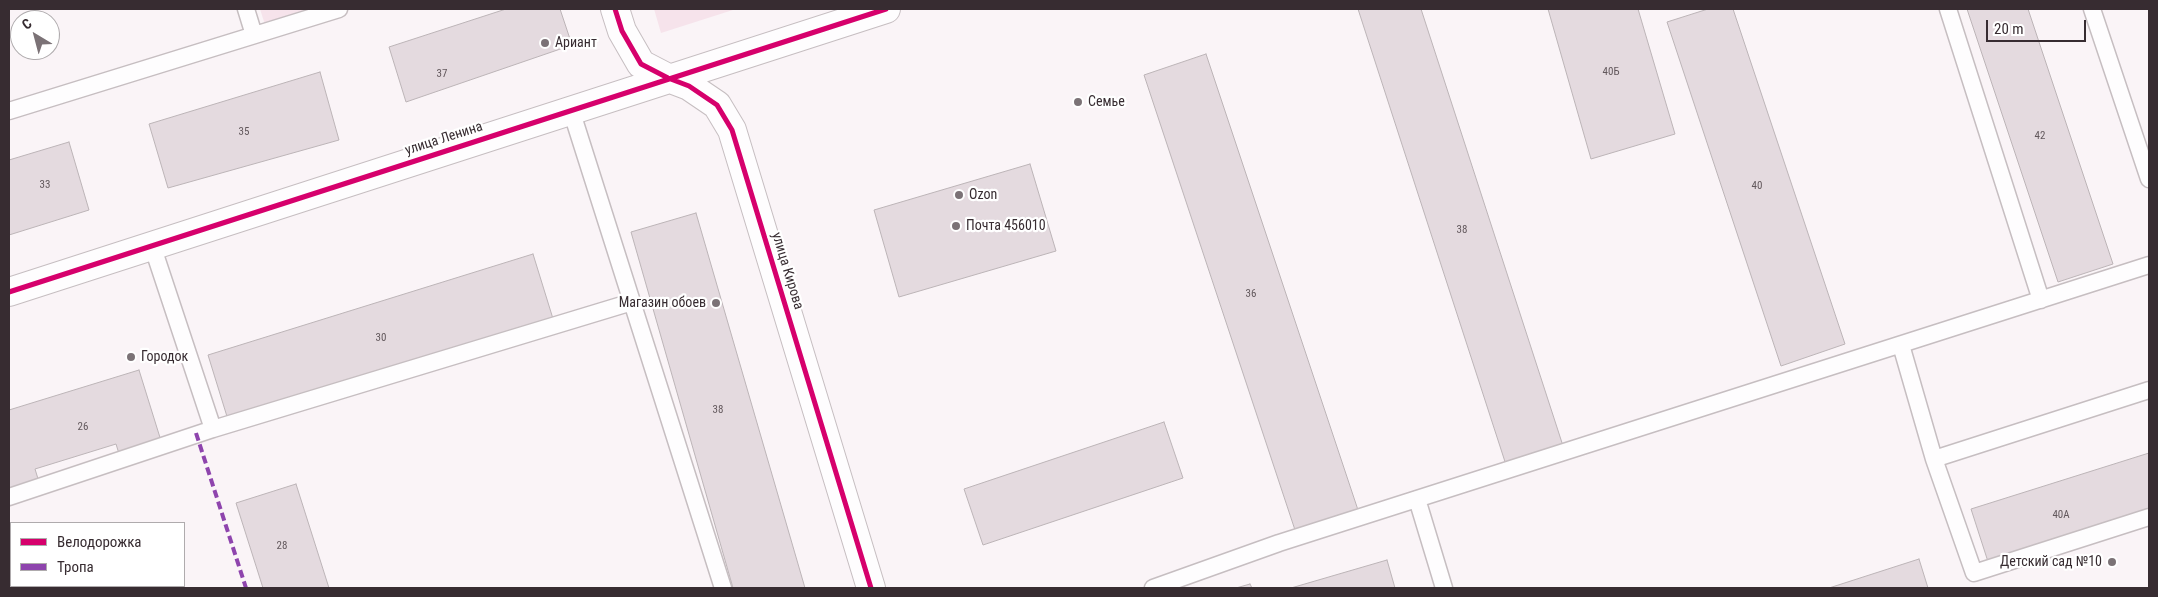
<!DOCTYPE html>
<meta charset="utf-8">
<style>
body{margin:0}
#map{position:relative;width:2158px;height:597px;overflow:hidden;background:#faf4f7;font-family:"Roboto Condensed",sans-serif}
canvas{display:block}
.frame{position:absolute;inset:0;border:10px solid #372c31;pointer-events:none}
.legend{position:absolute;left:10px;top:522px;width:175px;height:65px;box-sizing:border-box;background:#fff;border:1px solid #afabad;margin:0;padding:6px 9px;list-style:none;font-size:15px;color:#372c31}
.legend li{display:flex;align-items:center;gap:10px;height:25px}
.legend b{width:25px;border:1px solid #afabad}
.north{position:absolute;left:10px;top:10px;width:50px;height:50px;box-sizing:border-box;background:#fff;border:1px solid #afabad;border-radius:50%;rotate:323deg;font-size:14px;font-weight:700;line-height:20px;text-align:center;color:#372c31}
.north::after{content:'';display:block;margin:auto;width:18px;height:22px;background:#7b7276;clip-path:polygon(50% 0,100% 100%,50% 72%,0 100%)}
.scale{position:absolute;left:1986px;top:20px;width:100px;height:22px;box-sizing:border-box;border:2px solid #372c31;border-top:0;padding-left:6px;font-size:15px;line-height:18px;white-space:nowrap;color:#372c31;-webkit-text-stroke:4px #fff;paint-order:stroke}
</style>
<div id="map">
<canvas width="2158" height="597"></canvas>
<div class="frame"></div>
<ul class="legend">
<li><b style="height:6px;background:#d6006c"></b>Велодорожка</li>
<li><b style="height:6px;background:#8e44ad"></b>Тропа</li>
</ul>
<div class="north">С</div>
<div class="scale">20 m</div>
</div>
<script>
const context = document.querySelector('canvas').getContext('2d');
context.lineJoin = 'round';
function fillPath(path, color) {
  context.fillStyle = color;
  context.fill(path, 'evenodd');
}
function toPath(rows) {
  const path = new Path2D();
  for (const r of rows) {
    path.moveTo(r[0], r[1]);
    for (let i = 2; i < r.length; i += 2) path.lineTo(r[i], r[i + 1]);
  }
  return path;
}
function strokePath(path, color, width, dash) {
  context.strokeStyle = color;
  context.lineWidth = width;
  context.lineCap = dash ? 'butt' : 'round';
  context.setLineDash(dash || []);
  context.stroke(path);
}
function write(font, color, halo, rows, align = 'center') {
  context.font = font + ' "Roboto Condensed",sans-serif';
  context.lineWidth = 4.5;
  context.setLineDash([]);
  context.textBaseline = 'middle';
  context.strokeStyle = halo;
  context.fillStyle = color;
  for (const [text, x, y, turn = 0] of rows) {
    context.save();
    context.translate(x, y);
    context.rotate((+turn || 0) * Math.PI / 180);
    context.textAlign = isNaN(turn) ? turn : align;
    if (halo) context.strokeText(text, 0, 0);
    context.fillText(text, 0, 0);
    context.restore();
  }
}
fillPath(toPath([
 [260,9,327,9,266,28],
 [654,9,736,9,661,33]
]), '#f6e3eb');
const building = toPath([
 [506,9,560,9,572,45,406,102,389,47,506,9],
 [1358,9,1421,9,1565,452,1508,471,1358,9],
 [1548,9,1638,9,1675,134,1591,159,1548,9],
 [1708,9,1733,9,1845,344,1781,366,1667,22,1708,9],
 [1967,9,2028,9,2113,264,2058,282,1967,9],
 [1206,54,1359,513,1296,533,1144,75,1206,54],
 [320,72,339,140,168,188,149,124,320,72],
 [69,142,89,210,9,235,9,160,69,142],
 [1030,164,1056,251,899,297,874,210,1030,164],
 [696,213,805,588,733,588,631,232,696,213],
 [533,254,554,322,229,423,208,355,533,254],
 [139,370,162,444,120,457,116,444,35,469,39,482,9,491,9,410,139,370],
 [1164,422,1183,478,983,545,964,489,1164,422],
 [2149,453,2149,521,1991,571,1971,509,2149,453],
 [296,484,329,588,263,588,236,503,296,484],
 [1919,559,1928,588,1829,588,1919,559],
 [1387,560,1395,588,1291,588,1387,560],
 [1250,584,1252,588,1236,588,1250,584]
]);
fillPath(building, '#e4dadf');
strokePath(building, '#bcb4b7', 1);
const service = toPath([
 [246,9,254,35],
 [1948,9,2041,300],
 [2092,9,2149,179],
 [9,111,339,9],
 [152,245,213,429,632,302,571,110],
 [632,302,723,588],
 [1901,345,1934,459,2149,390],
 [1934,459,1974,573,2149,517],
 [9,497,213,429],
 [1417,499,1444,588],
 [1153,588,1279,543,2149,265]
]);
const minor = toPath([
 [615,9,622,31,641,64,668,78,689,86,717,105,732,130,871,588],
 [9,292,886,9]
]);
strokePath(service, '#c6bec1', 19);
strokePath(minor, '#c6bec1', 30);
strokePath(service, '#fefdfe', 16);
strokePath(minor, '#fefdfe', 28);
strokePath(toPath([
 [196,433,246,588]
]), '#8e44ad', 4, [8, 4]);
strokePath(toPath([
 [615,9,622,31,641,64,668,78,689,86,717,105,732,130,871,588],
 [9,292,886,9]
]), '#d6006c', 5);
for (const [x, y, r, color] of [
 [545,43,5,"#7b7276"],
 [1078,102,5,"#7b7276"],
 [959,195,5,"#7b7276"],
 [956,226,5,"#7b7276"],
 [716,303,5,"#7b7276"],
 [131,357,5,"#7b7276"],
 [2112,562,5,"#7b7276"]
]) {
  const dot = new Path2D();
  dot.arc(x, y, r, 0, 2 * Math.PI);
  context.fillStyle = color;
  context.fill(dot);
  strokePath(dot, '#fff', 2);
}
write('11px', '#62585c', null, [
 ["40Б",1611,72],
 ["37",442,74],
 ["35",244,132],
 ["42",2040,136],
 ["33",45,185],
 ["40",1757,186],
 ["38",1462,230],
 ["36",1251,294],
 ["30",381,338],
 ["38",718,410],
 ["26",83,427],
 ["40А",2061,515],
 ["28",282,546]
]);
write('14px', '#372c31', '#fff', [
 ["Ариант",555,43],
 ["Семье",1088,102],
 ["Ozon",969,195],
 ["Почта 456010",966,226],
 ["Магазин обоев",706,303,"right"],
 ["Городок",141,357],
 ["Детский сад №10",2102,562,"right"]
], 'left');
write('14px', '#372c31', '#fff', [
 ["улица Ленина",444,139,-18],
 ["улица Кирова",787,271,73]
]);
</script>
